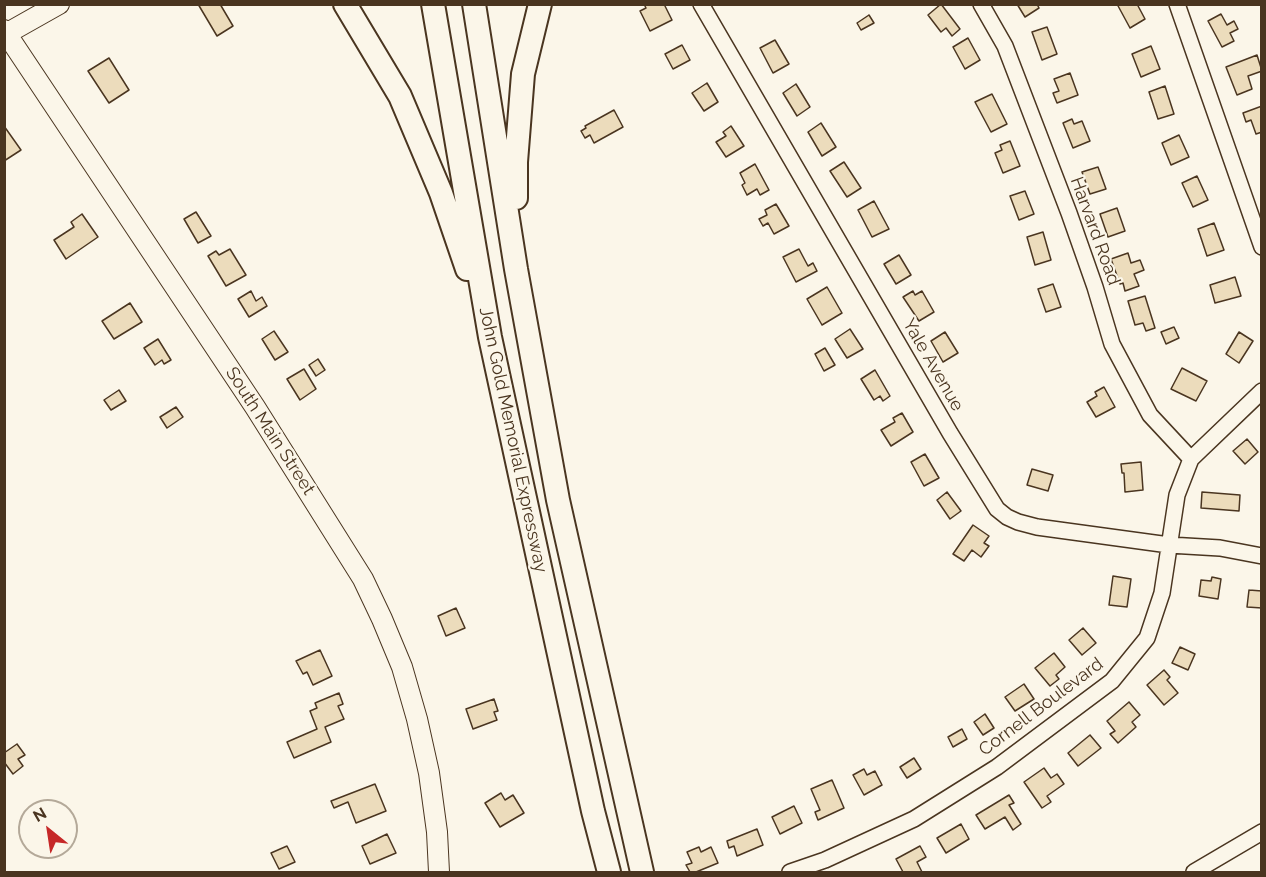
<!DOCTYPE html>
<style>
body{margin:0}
#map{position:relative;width:1266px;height:877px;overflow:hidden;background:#fbf6e9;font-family:Raleway,sans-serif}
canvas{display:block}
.frame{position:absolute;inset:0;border:6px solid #4a3520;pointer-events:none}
.north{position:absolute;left:18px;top:799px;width:60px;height:60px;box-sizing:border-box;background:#fbf6e9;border:2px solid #b4a999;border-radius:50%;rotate:330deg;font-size:16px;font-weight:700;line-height:24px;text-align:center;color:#4a3520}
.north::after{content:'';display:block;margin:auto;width:21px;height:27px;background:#c62828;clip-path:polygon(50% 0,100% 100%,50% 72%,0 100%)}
</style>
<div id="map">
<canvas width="1266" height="877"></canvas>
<div class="frame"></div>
<div class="north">N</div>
</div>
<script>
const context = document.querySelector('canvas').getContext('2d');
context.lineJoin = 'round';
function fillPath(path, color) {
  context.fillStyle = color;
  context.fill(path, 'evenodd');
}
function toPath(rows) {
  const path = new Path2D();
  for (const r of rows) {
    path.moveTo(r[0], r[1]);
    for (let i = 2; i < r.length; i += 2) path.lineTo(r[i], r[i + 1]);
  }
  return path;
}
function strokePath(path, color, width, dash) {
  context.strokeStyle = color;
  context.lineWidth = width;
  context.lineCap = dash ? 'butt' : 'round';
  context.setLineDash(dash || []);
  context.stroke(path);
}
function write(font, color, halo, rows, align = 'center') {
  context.font = font + ' Raleway,sans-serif';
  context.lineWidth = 4.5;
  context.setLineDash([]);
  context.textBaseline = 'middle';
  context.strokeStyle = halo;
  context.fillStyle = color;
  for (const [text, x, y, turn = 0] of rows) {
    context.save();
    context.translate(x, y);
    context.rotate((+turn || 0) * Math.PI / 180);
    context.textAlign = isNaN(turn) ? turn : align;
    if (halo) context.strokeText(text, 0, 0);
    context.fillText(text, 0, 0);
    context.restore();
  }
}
const building = toPath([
 [198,4,220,4,233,26,217,36,198,4],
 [644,4,664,4,672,20,650,31,640,11,646,8,644,4],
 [941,4,960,29,952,36,946,28,941,32,928,15,941,4],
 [1017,4,1037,4,1039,8,1025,17,1017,4],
 [1117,4,1137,4,1145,19,1130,28,1117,4],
 [1221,14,1227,25,1234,21,1238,29,1230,33,1234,41,1222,47,1208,21,1221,14],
 [869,15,874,23,861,30,857,23,869,15],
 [1047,27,1057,54,1042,60,1032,32,1047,27],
 [968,38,980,60,965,69,953,47,968,38],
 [775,40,789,64,773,73,760,48,775,40],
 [682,45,690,60,673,69,665,54,682,45],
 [1151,46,1160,69,1141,77,1132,54,1151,46],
 [1257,55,1262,71,1248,76,1252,89,1237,95,1226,67,1257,55],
 [109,58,129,90,109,103,88,71,109,58],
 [1070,73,1078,95,1057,103,1053,93,1059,91,1054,79,1070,73],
 [707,83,718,102,704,111,692,93,707,83],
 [796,84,810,107,797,116,783,93,796,84],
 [1165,86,1174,114,1158,119,1149,92,1165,86],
 [992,94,1007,124,991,132,975,102,992,94],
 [1262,106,1262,132,1256,134,1251,120,1246,122,1243,113,1262,106],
 [614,110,623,127,594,143,590,135,585,138,581,131,586,128,585,126,614,110],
 [1072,119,1074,124,1082,121,1090,141,1073,148,1063,123,1072,119],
 [821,123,836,147,822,156,808,132,821,123],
 [4,126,21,150,4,161,4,126],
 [731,126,744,146,726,157,716,142,726,136,723,132,731,126],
 [1179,135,1189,157,1171,165,1162,143,1179,135],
 [1010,141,1020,166,1003,173,995,153,1002,150,1000,145,1010,141],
 [844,162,861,188,847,197,830,171,844,162],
 [755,164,769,190,760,195,757,189,747,195,742,185,745,183,740,173,755,164],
 [1098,167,1106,189,1090,194,1082,172,1098,167],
 [1197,176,1208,200,1193,207,1182,183,1197,176],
 [1025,191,1034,214,1019,220,1010,196,1025,191],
 [874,201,889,229,872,237,858,210,874,201],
 [776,204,789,226,774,234,768,223,763,226,759,219,767,215,765,210,776,204],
 [1117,208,1125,231,1108,237,1100,214,1117,208],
 [196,212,211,236,198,243,184,219,196,212],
 [82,214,98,237,66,259,54,240,74,227,71,222,82,214],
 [1214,223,1224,250,1207,256,1198,229,1214,223],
 [1043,232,1051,260,1035,265,1027,237,1043,232],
 [230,249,246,275,226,286,208,256,216,251,219,255,230,249],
 [799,249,808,266,813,263,817,271,796,282,783,257,799,249],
 [1128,253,1131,263,1140,260,1144,270,1134,274,1139,286,1125,291,1123,283,1120,284,1111,259,1128,253],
 [899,255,911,275,896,284,884,264,899,255],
 [1235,277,1241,296,1215,303,1210,285,1235,277],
 [1053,284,1061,307,1046,312,1038,289,1053,284],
 [827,287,842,313,822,325,807,299,827,287],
 [251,291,256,301,262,297,267,306,249,317,238,299,251,291],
 [913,291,915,295,922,291,934,312,919,321,903,297,913,291],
 [1145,296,1155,328,1146,331,1143,323,1135,325,1128,301,1145,296],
 [130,303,142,322,114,339,102,321,130,303],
 [1174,327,1179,338,1166,344,1161,332,1174,327],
 [850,329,863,349,847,358,835,339,850,329],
 [274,331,288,352,275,360,262,339,274,331],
 [945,332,958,353,943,362,931,341,945,332],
 [1239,332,1253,341,1239,363,1226,354,1239,332],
 [158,339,171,360,164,364,162,360,155,365,144,348,158,339],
 [825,348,835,365,824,371,815,354,825,348],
 [318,359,325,370,316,376,309,365,318,359],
 [1182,368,1207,381,1196,401,1171,389,1182,368],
 [304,369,316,389,300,400,287,379,304,369],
 [875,370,890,396,883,401,880,396,874,400,861,379,875,370],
 [1104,387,1115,407,1096,417,1087,402,1097,396,1095,392,1104,387],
 [119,390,126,401,111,410,104,400,119,390],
 [176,407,183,417,167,428,160,417,176,407],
 [902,413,913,432,891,446,881,430,895,422,893,418,902,413],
 [1247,439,1258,452,1245,464,1233,451,1247,439],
 [925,454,939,478,924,486,911,462,925,454],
 [1141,462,1143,490,1125,492,1124,473,1122,473,1121,464,1141,462],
 [1032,469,1053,475,1048,491,1027,485,1032,469],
 [947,492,961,511,950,519,937,500,947,492],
 [1202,492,1240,495,1239,511,1201,508,1202,492],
 [973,525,989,536,984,543,989,546,981,557,972,550,964,561,953,554,973,525],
 [1113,576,1131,579,1127,607,1109,605,1113,576],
 [1212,577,1221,579,1218,599,1199,596,1201,580,1211,581,1212,577],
 [1249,590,1262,591,1262,608,1247,607,1249,590],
 [456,608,465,628,446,636,438,616,456,608],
 [1083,628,1096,643,1082,655,1069,640,1083,628],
 [1180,647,1195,654,1188,670,1172,663,1180,647],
 [320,650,332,676,313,685,307,672,303,674,296,661,320,650],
 [1054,653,1065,667,1056,675,1059,679,1050,686,1035,668,1054,653],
 [1164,670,1170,677,1167,680,1178,693,1164,705,1147,685,1164,670],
 [1024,684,1034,699,1015,711,1005,697,1024,684],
 [339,693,343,704,338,706,344,719,325,727,331,742,294,758,287,742,317,729,310,711,317,708,315,703,339,693],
 [494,699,498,711,494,712,497,720,473,729,466,709,494,699],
 [1129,702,1140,715,1132,722,1136,727,1118,743,1110,734,1115,731,1107,721,1129,702],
 [985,714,994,728,983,735,974,722,985,714],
 [962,729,967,739,953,747,948,737,962,729],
 [1090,735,1101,748,1078,766,1068,753,1090,735],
 [17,744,25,755,18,759,23,766,13,774,4,762,4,753,17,744],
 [914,758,921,769,907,778,900,767,914,758],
 [1044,768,1051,778,1057,774,1064,784,1047,796,1051,802,1042,808,1024,782,1044,768],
 [864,769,867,775,875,771,882,785,864,795,853,775,864,769],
 [832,780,844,808,818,820,815,812,820,810,811,789,832,780],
 [375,784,386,811,356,823,348,802,334,808,331,801,375,784],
 [501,793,505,800,513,795,524,813,500,827,485,803,501,793],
 [1009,795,1014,803,1009,805,1021,824,1013,830,1005,817,985,829,976,815,1009,795],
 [794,806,802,823,780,834,772,817,794,806],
 [961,824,969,839,946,853,937,838,961,824],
 [757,829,763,845,737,856,734,846,729,848,727,841,757,829],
 [387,834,396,853,370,864,362,846,387,834],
 [287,846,295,862,279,869,271,853,287,846],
 [920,846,926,857,917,862,922,872,903,872,896,859,920,846],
 [699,847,701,852,711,847,718,863,696,872,690,872,686,865,692,863,687,852,699,847]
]);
fillPath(building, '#ecdcbc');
strokePath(building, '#4a3520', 1.5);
const minor = toPath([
 [701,4,950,433,997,509,1007,517,1018,522,1037,527,1169,545,1220,548,1262,556],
 [981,4,1005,46,1069,213,1095,287,1112,344,1150,415,1191,459],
 [1177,4,1262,247],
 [790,872,825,860,914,819,997,767,1112,681,1147,638,1162,593,1177,495,1191,459,1262,391],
 [1194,872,1262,832]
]);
const major = toPath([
 [4,30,255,407,363,579,382,619,402,667,417,719,429,773,437,832,439,872],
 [4,35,59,4]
]);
const highway = toPath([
 [345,4,400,96,441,193,467,269],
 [433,4,490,337,593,811,609,872],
 [474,4,516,269,558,500,642,872],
 [516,198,516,162,523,74,540,4]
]);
strokePath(minor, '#4a3520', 18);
strokePath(major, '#4a3520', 22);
strokePath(highway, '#4a3520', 26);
strokePath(minor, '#fbf6e9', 15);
strokePath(major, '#fbf6e9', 20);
strokePath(highway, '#fbf6e9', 22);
write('18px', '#4a3520', '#fbf6e9', [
 ["Harvard Road",1095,231,70],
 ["Yale Avenue",933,365,60],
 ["South Main Street",270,431,57],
 ["John Gold Memorial Expressway",513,440,78],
 ["Cornell Boulevard",1041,707,-37]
]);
</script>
